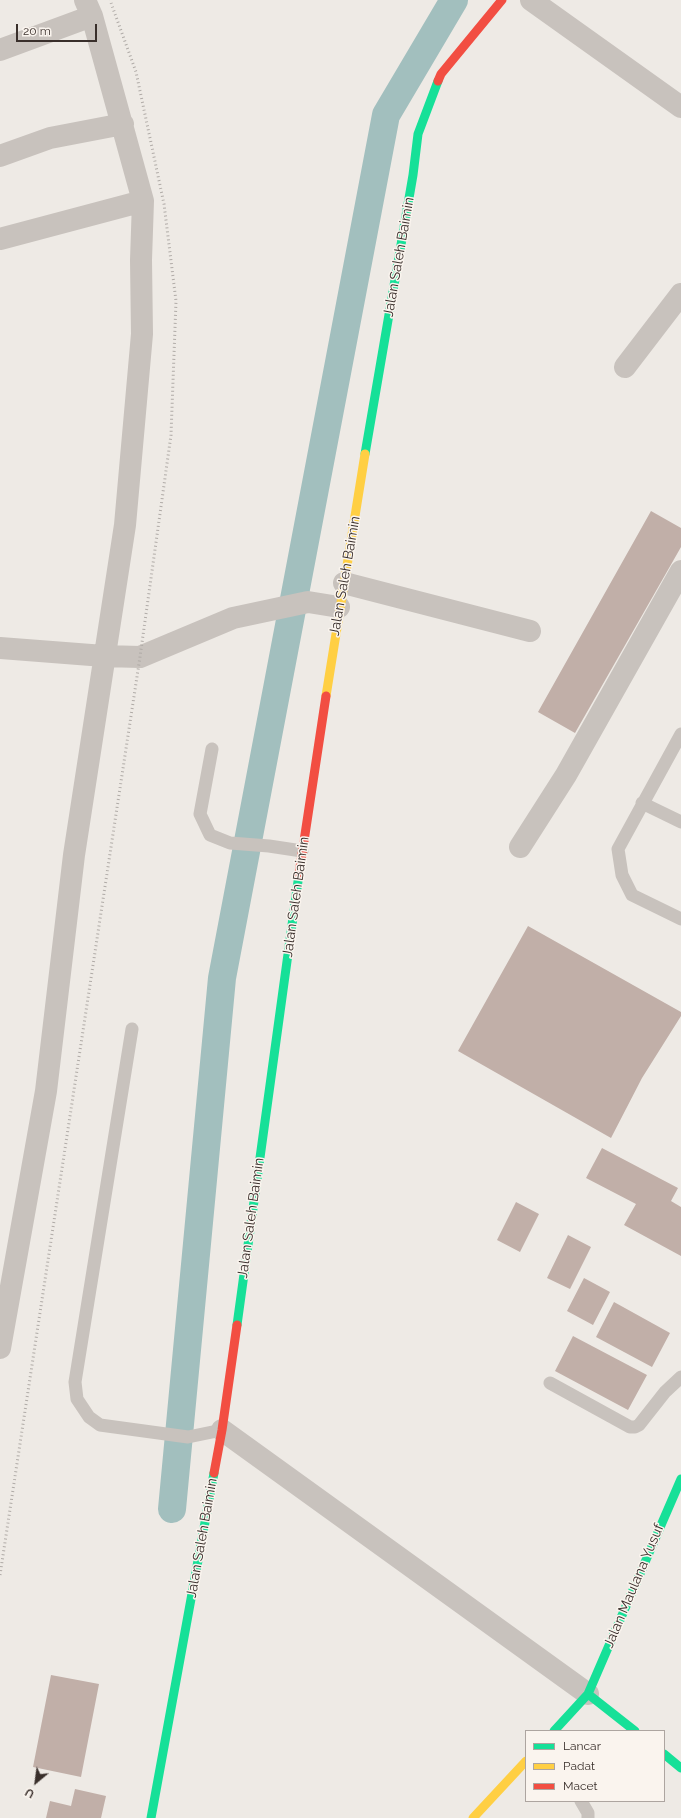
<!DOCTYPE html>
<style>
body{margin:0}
#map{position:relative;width:681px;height:1818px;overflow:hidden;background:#eeeae5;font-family:Raleway,sans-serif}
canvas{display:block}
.legend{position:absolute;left:525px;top:1730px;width:140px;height:72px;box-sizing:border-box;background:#faf4ee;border:1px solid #ada5a0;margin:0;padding:5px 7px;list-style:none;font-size:12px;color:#392f2b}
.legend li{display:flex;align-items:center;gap:8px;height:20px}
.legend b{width:20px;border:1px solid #ada5a0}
.north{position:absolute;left:16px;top:1762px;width:40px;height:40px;-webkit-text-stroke:3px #faf4ee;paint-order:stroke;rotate:209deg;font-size:11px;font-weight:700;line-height:16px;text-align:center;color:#392f2b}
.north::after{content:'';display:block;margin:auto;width:14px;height:18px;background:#392f2b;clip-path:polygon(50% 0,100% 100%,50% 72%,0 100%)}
.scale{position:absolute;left:16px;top:24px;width:81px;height:18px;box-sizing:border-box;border:2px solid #392f2b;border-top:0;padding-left:5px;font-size:12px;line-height:14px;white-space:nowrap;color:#392f2b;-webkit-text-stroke:3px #faf4ee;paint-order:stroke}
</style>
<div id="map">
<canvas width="681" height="1818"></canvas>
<ul class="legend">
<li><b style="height:5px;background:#16e098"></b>Lancar</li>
<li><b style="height:5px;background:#ffcf43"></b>Padat</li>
<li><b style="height:5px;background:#f24e42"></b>Macet</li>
</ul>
<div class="north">U</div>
<div class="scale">20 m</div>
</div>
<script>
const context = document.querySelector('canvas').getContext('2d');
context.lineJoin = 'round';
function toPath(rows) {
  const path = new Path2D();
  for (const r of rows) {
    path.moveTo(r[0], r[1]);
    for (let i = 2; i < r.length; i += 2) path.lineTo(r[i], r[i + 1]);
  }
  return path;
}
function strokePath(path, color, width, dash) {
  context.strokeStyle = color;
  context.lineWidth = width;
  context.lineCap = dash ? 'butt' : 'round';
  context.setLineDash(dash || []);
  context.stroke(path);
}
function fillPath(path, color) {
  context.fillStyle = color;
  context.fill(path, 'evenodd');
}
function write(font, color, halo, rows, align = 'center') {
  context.font = font + ' Raleway,sans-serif';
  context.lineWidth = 3;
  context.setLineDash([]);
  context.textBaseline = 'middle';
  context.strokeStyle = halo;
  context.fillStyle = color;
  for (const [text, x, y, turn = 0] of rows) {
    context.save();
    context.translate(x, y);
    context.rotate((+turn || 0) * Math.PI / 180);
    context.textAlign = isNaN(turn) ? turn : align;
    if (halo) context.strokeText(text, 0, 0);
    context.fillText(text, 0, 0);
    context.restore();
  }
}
strokePath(toPath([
 [172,1509,222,978,386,115,454,0]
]), '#a2bfbe', 28);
fillPath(toPath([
 [651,511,681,528,681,547,575,733,538,712],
 [528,926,681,1012,681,1016,642,1078,611,1138,458,1051],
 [602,1148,678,1188,671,1201,681,1207,681,1256,624,1225,636,1204,586,1178],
 [516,1202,539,1214,520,1252,497,1240],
 [568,1235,591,1247,570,1289,547,1278],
 [584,1278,610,1292,593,1325,567,1311],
 [614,1302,670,1333,652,1367,596,1337],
 [573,1336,647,1375,628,1410,555,1371],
 [51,1675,99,1684,81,1777,33,1767],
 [75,1789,106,1796,101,1818,46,1818,50,1801,71,1806]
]), '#c1afa8');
strokePath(toPath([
 [681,734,618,849,622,875,632,895,681,919],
 [212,749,200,814,210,835,230,843,269,846,302,851],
 [642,803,681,822],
 [132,1029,75,1382,77,1399,89,1417,100,1425,188,1437,222,1430],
 [550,1383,630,1427,635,1427,639,1425,665,1392,681,1377],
 [581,1801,588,1813,588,1818]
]), '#c8c2bd', 13);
strokePath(toPath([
 [531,0,681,107],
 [0,50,92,16],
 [0,156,50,138,123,124],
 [0,239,143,201],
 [625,367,681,294],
 [344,583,530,631],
 [0,648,104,656,140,657,233,618,308,602,339,607],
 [520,847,566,775,681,571],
 [0,1348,46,1091,74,855,125,525,142,334,141,260,143,201,92,16,85,0],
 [222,1430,588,1694]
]), '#c8c2bd', 22);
strokePath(toPath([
 [365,454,413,175,418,134,438,81],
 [237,1325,299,874],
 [588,1694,635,1731],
 [554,1731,588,1694,681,1479],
 [664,1754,681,1768],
 [151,1818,214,1473]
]), '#16e098', 9);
strokePath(toPath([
 [326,696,365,454],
 [473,1818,526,1761]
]), '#ffcf43', 9);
strokePath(toPath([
 [438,81,441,74,502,0],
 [299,874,326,696],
 [214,1473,222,1430,237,1325]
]), '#f24e42', 9);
strokePath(toPath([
 [0,1575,140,657,171,435,176,301,164,204,136,72,110,0]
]), '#b0aba7', 3, [1, 3]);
write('14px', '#392f2b', '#faf4ee', [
 ["Jalan Saleh Baimin",399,257,-80],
 ["Jalan Saleh Baimin",345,576,-80],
 ["Jalan Saleh Baimin",296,897,-82],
 ["Jalan Saleh Baimin",251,1218,-82],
 ["Jalan Saleh Baimin",202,1538,-80],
 ["Jalan Maulana Yusuf",634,1586,-67]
]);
</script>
